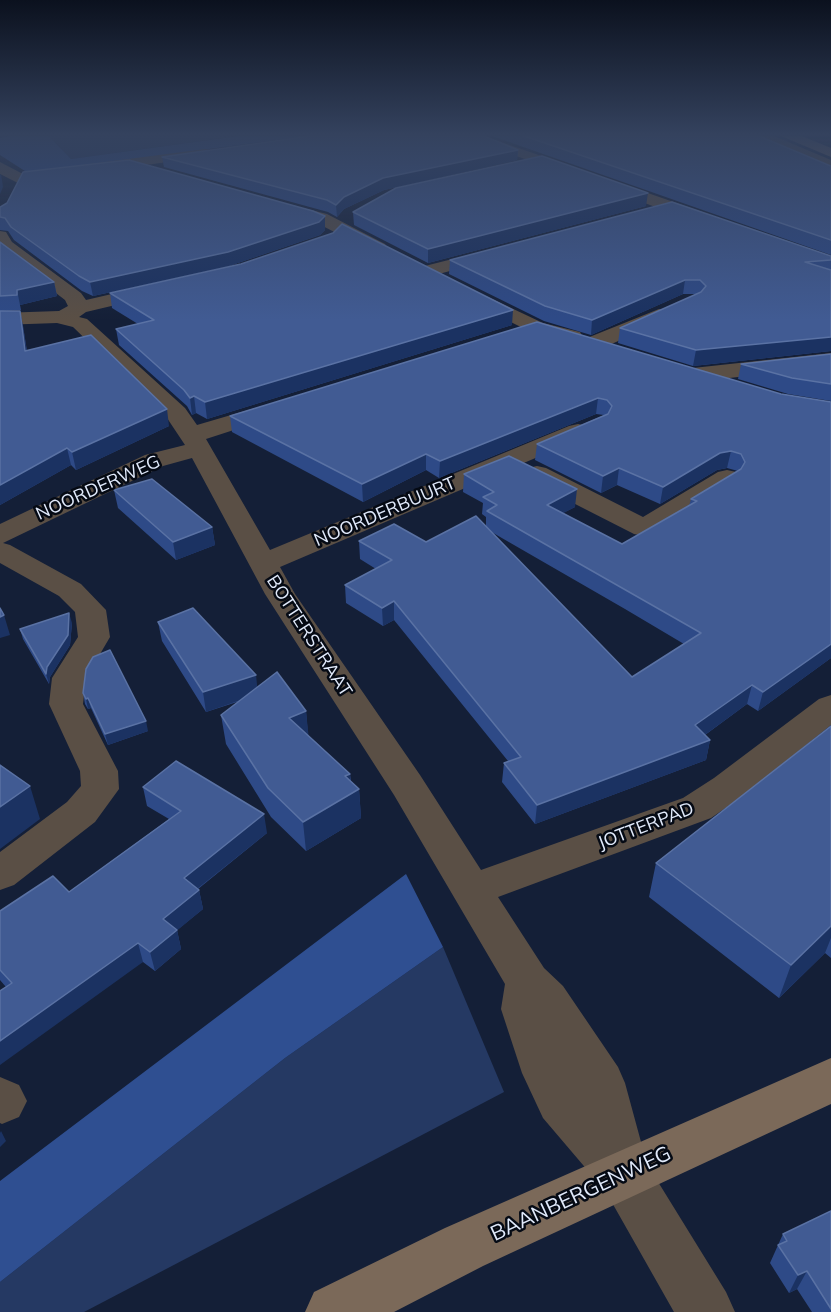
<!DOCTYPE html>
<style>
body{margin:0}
canvas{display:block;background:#141f37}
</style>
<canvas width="831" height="1312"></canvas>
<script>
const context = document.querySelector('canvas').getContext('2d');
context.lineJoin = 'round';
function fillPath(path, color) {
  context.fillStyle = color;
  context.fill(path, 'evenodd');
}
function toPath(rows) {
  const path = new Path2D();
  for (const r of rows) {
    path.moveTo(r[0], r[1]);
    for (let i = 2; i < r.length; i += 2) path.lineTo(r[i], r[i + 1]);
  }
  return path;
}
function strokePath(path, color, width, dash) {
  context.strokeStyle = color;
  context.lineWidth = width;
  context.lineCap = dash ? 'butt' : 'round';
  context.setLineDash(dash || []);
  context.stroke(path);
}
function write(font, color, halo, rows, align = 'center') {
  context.font = font + ' Mulish,sans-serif';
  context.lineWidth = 5;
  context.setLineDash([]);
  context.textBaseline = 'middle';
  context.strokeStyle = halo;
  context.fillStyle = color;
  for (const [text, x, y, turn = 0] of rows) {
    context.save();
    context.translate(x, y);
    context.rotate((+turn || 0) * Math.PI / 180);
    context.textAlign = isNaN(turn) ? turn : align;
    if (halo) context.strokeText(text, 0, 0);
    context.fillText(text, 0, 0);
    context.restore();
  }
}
fillPath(toPath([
 [49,136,237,136,71,159],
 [443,947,504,1092,84,1312,0,1312,0,1282,285,1058]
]), '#253963');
fillPath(toPath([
 [9,136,49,136,71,159,238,136,307,136,28,173,0,155,0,138],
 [406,874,443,947,285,1058,0,1282,0,1181]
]), '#2f4f91');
fillPath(toPath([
 [462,136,484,136,711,215,714,219,711,223,699,223,462,136],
 [754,136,774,136,831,160,831,170,754,136],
 [205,149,210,150,212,153,210,156,18,183,0,174,0,162,21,173,205,149],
 [283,203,327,214,385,244,388,248,385,252,379,253,373,252,315,222,277,212,275,208,277,204,283,203],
 [0,231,6,232,12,242,81,293,86,300,155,284,162,286,165,290,162,294,86,312,79,317,87,319,185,408,197,425,272,403,280,405,284,410,280,415,206,439,270,550,569,426,578,424,587,426,590,431,587,436,280,567,295,594,420,775,481,870,683,798,714,778,819,699,831,695,831,725,740,798,711,818,498,897,544,968,563,986,618,1067,625,1083,647,1164,726,1292,735,1312,674,1312,606,1192,543,1118,522,1073,501,1009,505,984,394,795,265,594,192,458,163,466,3,543,10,545,81,584,106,610,110,637,86,678,83,704,118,771,119,789,95,822,14,885,0,890,0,852,67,802,81,786,80,771,49,704,52,678,78,637,75,612,59,596,0,563,0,524,145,455,185,445,167,418,73,327,57,323,0,325,0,313,59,311,68,306,65,300,0,250,0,231],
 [492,249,498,250,501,254,498,258,424,278,417,276,415,272,417,268,492,249],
 [473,290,543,323,580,332,583,337,580,342,572,343,529,331,466,300,463,296,466,292,473,290],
 [659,309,666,311,669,315,666,319,603,348,595,349,587,348,584,343,587,338,659,309],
 [831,353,831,367,692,382,659,372,656,367,659,362,667,360,693,368,831,353],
 [537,466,546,468,643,517,718,472,727,470,736,472,740,478,736,484,654,534,644,536,634,534,528,480,524,474,528,468,537,466],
 [0,1077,19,1085,27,1101,19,1117,2,1124,0,1123,0,1077]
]), '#5a4f45');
fillPath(toPath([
 [781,136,802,136,831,148,831,157,781,136],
 [831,1058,831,1104,483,1266,394,1312,305,1312,314,1292,445,1228,831,1058]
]), '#7b6959');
fillPath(toPath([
 [492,136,759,136,831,166,831,255],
 [518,150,517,160,384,190,344,209,337,217,328,212,164,167,162,157],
 [646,206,428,263,354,225,353,212],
 [0,207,325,230,320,235,229,266,93,296,82,291,14,240,8,231,0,230],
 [0,242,54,282,57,296,20,305,21,310,0,311],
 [831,256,831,351,693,366,618,343,620,328,697,294,683,294,591,335,544,321,449,274,450,260],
 [110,293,512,325,207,419,196,413,192,415,187,406,119,345,116,329,138,324,112,308],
 [0,311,23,326,27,351,169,426,76,470,71,465,0,505],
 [537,322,781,394,831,402,831,658,758,711,747,704,705,735,710,740,706,760,535,824,502,782,504,763,508,761,394,620,383,626,346,603,345,585,376,569,360,559,359,541,426,542,486,527,486,517,482,514,483,503,463,492,464,474,575,507,563,513,622,544,689,506,691,499,738,471,727,468,717,470,660,504,617,485,601,493,535,460,537,444,604,415,596,414,439,478,426,470,363,502,232,432,230,416],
 [488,530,625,609,684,644,632,677],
 [831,354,831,401,788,394,738,379,741,364],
 [114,490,212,527,215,545,176,560,118,508],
 [158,622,257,687,306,711,308,735,350,774,351,781,359,789,361,818,306,851,271,817,226,744,221,715,240,701,206,712,162,641],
 [72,623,70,645,50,677,49,684,23,639,20,629],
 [83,693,148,731,108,745,91,708,88,709,85,704],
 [831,726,831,958,825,953,779,998,649,897,656,863],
 [143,787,267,833,198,889,199,890,203,909,177,930,181,949,155,971,143,962,6,987,0,980,0,911,69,892,169,819,147,806],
 [831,1211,831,1312,812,1312,797,1289,789,1293,770,1263,783,1234]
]), '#2e4a87');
fillPath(toPath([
 [518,150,517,160,384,190,344,209,337,217,336,205,344,197,383,178],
 [1,174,3,187,0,194,0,176],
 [648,193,646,206,428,263,428,249],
 [325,216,325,230,320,235,229,266,93,296,90,282],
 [685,280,683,294,591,335,592,320],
 [54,282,57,296,20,305,21,310,17,290],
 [513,310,512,325,207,419,205,402],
 [20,311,23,326,29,367,25,351],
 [831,337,831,351,693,366,696,350],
 [194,396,196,413,192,415,190,398],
 [598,398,596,414,439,478,440,461],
 [167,409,169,426,76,470,72,452],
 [67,448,71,465,0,505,0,485],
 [731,451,727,468,717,470,660,504,663,487,720,453],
 [426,454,426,470,363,502,362,484],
 [619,468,617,485,601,493,603,476],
 [577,489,575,507,546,522,547,505],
 [212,527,215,545,176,560,173,542],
 [394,601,394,620,383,626,382,608],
 [69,613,72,623,70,645,50,677,49,684,46,674,47,667],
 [4,615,10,635,0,638,0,617],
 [831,644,831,658,758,711,763,692],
 [256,675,258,694,206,712,203,692],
 [752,685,747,704,691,745,695,725],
 [88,698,91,708,88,709,86,699],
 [306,711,309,740,289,718],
 [146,721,148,731,108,745,105,734],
 [710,740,706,760,535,824,537,805],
 [350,774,351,794,359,789,361,818,306,851,303,822,345,776],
 [30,786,40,819,0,849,0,807],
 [264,814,267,833,187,897,184,878],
 [199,890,203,909,168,938,163,919],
 [831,926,831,938,825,953,779,998,791,965],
 [177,930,181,949,155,971,150,952],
 [138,943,143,962,0,1065,0,1041],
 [1,1131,6,1141,0,1147,0,1133],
 [807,1271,797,1289,789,1293,798,1275]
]), '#1b3262');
const building = toPath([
 [310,136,484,136,518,150,383,178,344,197,336,205,327,200,162,157,310,136],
 [524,136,759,136,831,166,831,240,524,136],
 [542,156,648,193,428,249,353,212,396,188,542,156],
 [129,160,313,211,325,216,319,222,228,252,90,282,79,276,11,227,5,218,0,217,0,207,7,203,23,172,129,160],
 [672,202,831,256,831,260,805,262,831,270,831,337,696,350,620,328,701,292,706,286,700,280,685,280,592,320,545,306,450,260,672,202],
 [342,224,513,310,205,402,194,396,190,398,184,390,116,329,154,320,110,293,241,264,333,233,342,224],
 [0,242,54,282,17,290,17,295,0,296,0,242],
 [0,311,20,311,25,351,91,335,167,409,72,452,67,448,0,485,0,311],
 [537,322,781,394,831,402,831,644,763,692,752,685,695,725,710,740,537,805,504,763,521,757,394,601,382,608,345,585,392,560,359,541,394,524,426,542,476,516,632,677,701,633,487,511,497,505,483,497,494,492,464,474,509,456,577,489,547,505,622,544,697,501,691,499,741,469,745,462,741,454,731,451,720,453,663,487,619,468,603,476,537,444,608,414,612,406,607,400,598,398,440,461,426,454,362,484,230,416,537,322],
 [831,354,831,384,792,378,741,364,831,354],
 [152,479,212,527,173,542,114,490,152,479],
 [0,608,4,615,0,617,0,608],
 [193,608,256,675,203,692,158,622,193,608],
 [69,613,68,635,47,667,46,674,20,629,69,613],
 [110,650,146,721,105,734,88,698,86,699,83,693,86,669,93,657,110,650],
 [277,672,306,711,289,718,350,774,345,776,359,789,303,822,268,788,221,715,277,672],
 [831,726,831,926,791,965,656,863,831,726],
 [176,761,264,814,184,878,199,890,163,919,177,930,150,952,138,943,0,1041,0,991,12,983,0,970,0,911,53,876,69,892,181,811,143,787,176,761],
 [0,765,30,786,0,807,0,765],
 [831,1211,831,1309,807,1271,798,1275,778,1245,787,1241,783,1234,831,1211]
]);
fillPath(building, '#415b93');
strokePath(building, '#5a72a4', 1.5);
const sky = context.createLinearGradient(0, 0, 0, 320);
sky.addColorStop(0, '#0b111e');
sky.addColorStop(0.42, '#34425e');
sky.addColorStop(1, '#34425e00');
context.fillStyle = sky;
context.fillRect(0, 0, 831, 320);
write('18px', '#e1eafb', '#050a14', [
 ["NOORDERWEG",98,488,-24],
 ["NOORDERBUURT",385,512,-23],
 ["BOTTERSTRAAT",309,636,57],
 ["JOTTERPAD",646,826,-21]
]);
write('21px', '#e1eafb', '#050a14', [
 ["BAANBERGENWEG",581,1194,-25]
]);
</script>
